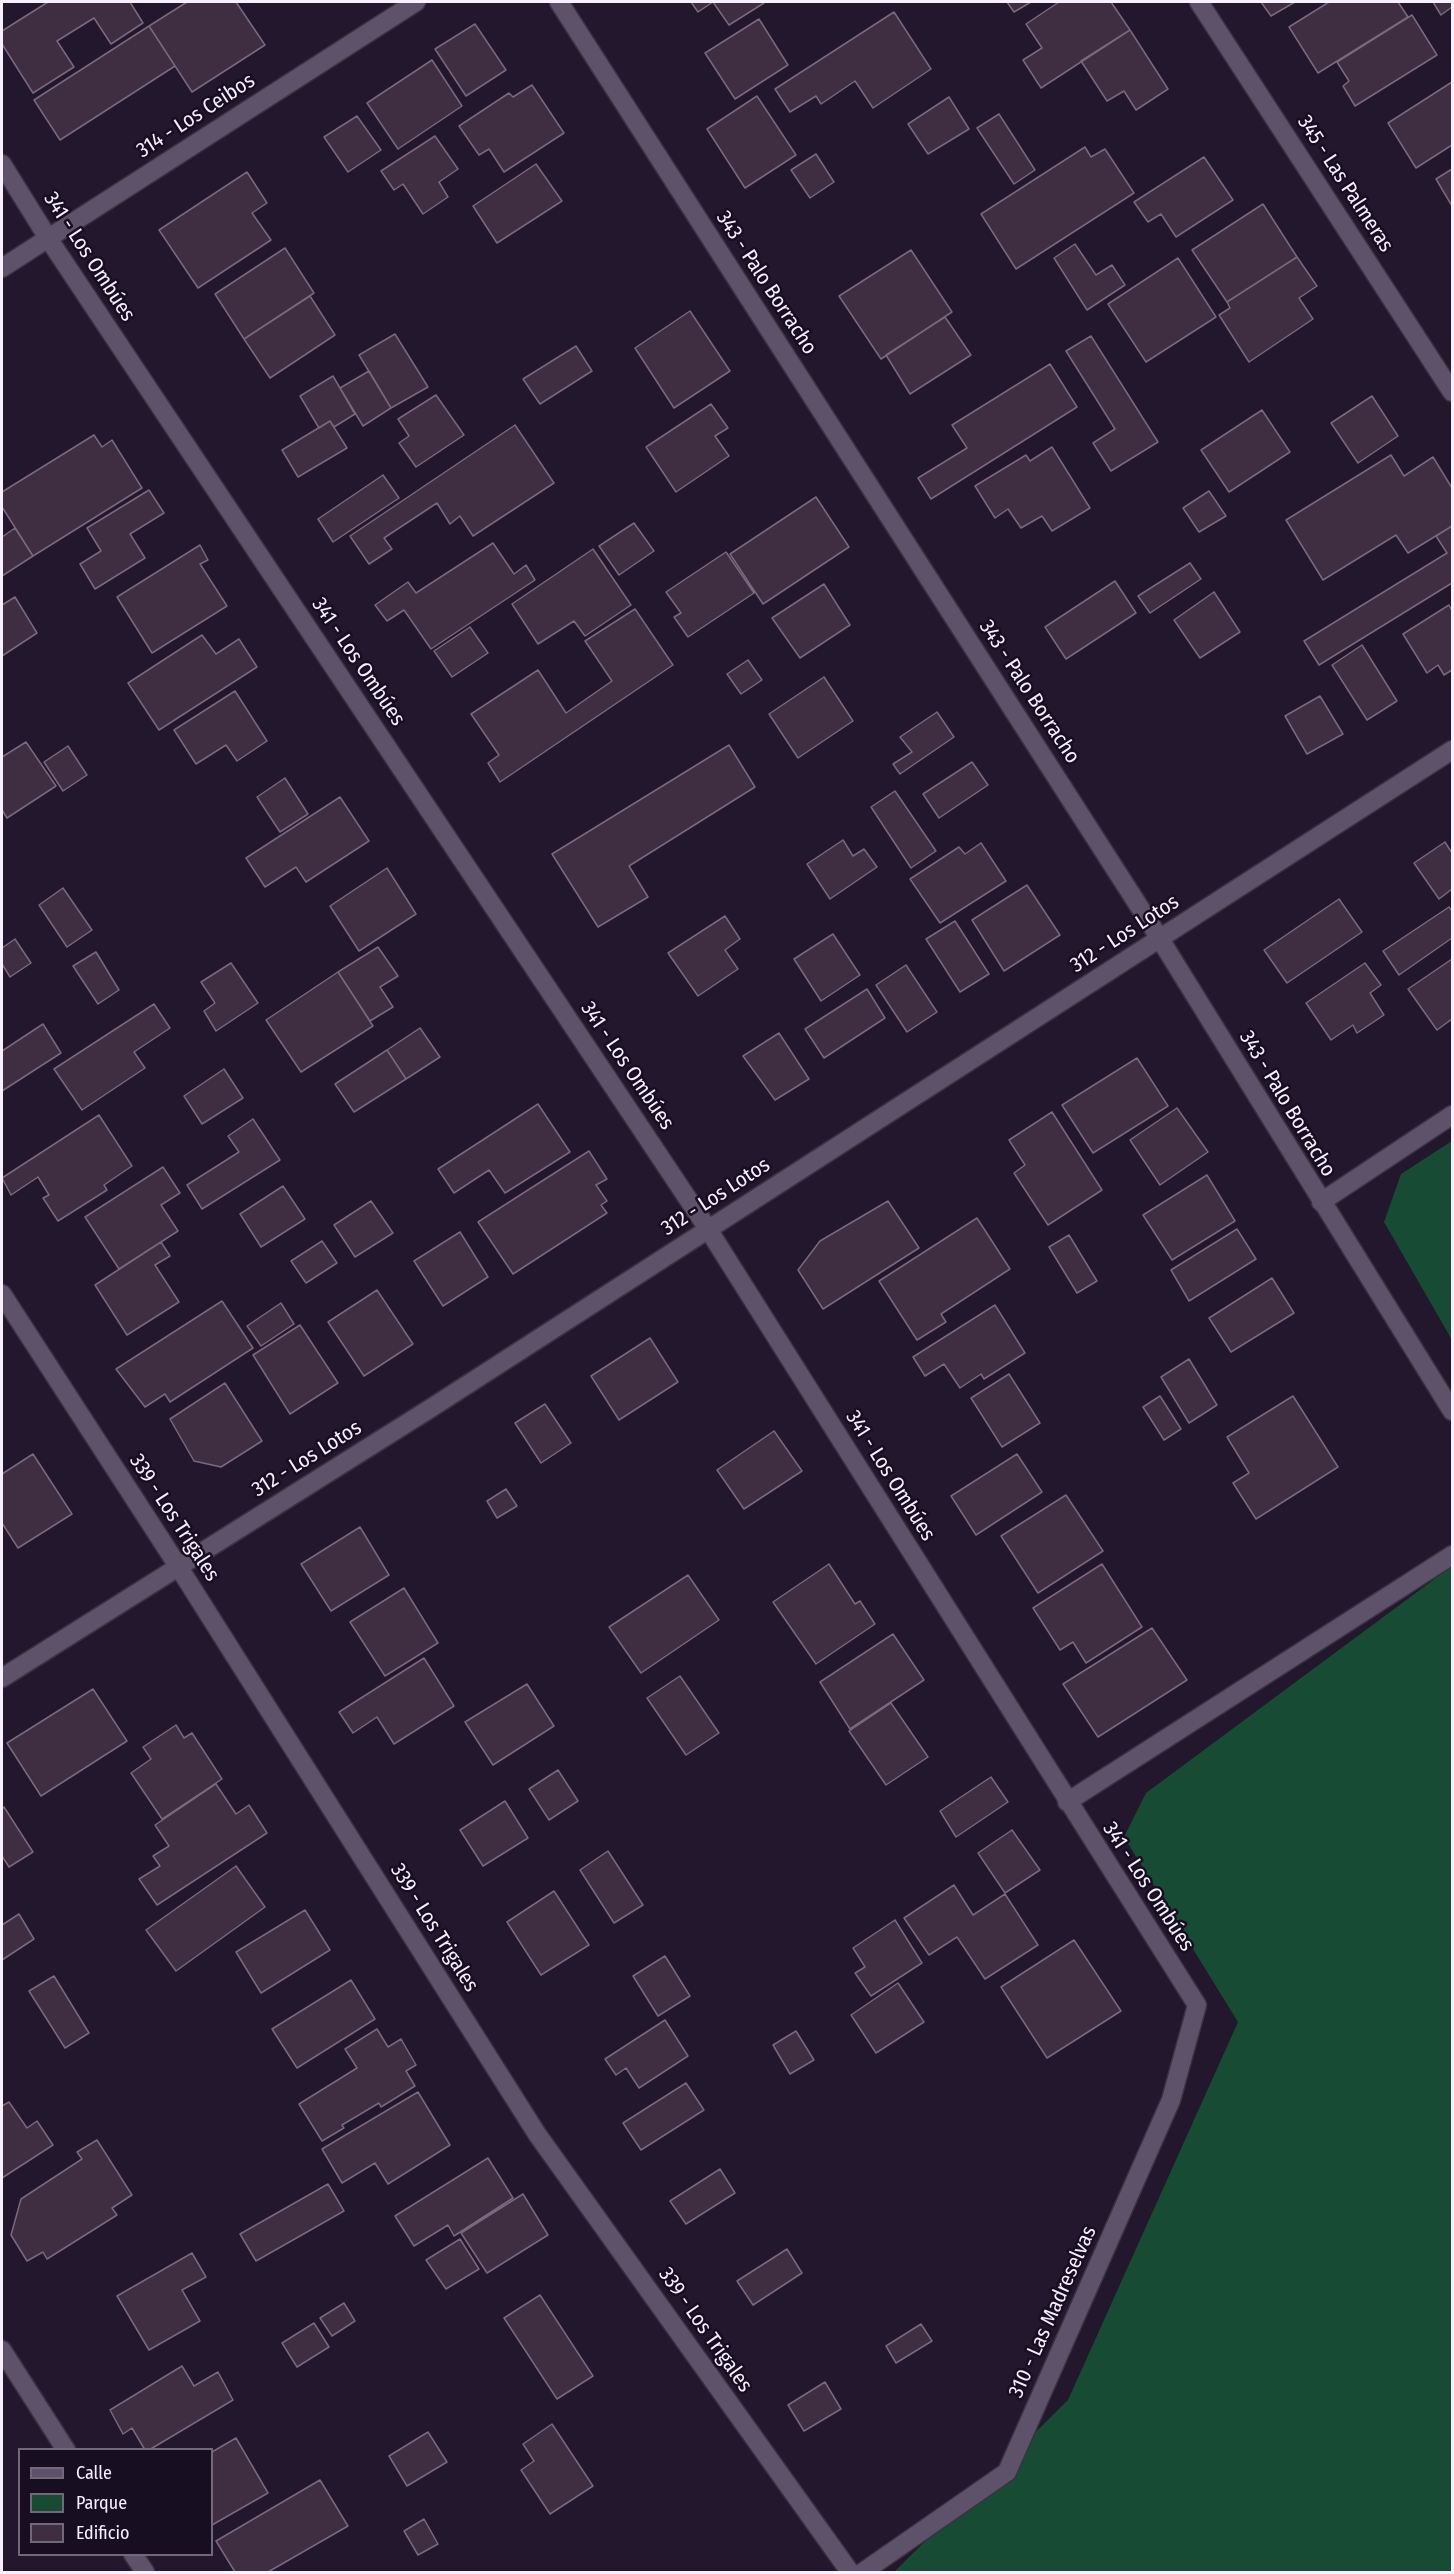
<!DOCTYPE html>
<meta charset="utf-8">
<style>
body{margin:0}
#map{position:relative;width:1454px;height:2574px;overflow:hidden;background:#22172c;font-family:"Fira Sans Condensed",sans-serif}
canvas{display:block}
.frame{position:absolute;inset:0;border:3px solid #f7f0ff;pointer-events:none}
.legend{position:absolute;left:18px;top:2448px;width:195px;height:108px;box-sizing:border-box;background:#180e22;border:2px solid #71687a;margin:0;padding:8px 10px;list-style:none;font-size:18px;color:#f7f0ff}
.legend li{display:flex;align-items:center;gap:12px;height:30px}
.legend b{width:30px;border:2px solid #71687a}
</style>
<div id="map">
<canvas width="1454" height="2574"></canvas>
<div class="frame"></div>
<ul class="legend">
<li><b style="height:8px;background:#5e526a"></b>Calle</li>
<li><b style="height:16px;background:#184b34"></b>Parque</li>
<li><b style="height:16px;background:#3f2e42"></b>Edificio</li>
</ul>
</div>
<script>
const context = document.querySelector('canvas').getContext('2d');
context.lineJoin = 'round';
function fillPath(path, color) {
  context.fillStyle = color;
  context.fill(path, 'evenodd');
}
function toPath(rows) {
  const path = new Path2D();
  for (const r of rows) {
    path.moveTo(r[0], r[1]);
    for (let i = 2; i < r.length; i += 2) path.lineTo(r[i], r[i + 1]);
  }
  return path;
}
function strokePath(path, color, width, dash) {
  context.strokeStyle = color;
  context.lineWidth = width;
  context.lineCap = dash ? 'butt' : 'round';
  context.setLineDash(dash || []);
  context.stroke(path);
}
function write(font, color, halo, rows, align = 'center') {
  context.font = font + ' "Fira Sans Condensed",sans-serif';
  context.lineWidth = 5;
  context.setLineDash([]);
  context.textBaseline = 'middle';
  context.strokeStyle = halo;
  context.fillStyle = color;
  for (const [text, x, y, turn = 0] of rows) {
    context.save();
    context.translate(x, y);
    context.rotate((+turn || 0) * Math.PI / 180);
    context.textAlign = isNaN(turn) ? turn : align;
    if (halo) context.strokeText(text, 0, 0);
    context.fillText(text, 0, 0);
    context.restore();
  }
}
fillPath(toPath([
 [1452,1141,1452,1340,1384,1222,1401,1174],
 [1452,1566,1452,2572,894,2572,1068,2400,1238,2022,1124,1837,1146,1793]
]), '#184b34');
const building = toPath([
 [48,2,130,2,143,23,111,44,94,18,57,41,74,67,33,93,2,44,2,31,48,2],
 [187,2,236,2,265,45,192,92,149,26,187,2],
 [691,2,763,2,764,3,729,25,713,2,698,12,691,2],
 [1007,2,1031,2,1014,12,1007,2],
 [1059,2,1111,2,1130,30,1041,88,1023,60,1042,48,1026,24,1059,2],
 [1261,2,1295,2,1271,16,1261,2],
 [1329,2,1398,2,1408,17,1318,73,1289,27,1329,2],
 [1433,2,1452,2,1452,7,1441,15,1433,2],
 [894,12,931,69,873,108,855,81,821,104,816,96,790,112,775,89,894,12],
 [1412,15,1437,55,1355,106,1343,86,1349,81,1337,62,1412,15],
 [759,19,788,65,735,99,705,53,759,19],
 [475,24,506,70,466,96,435,49,475,24],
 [149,26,175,66,60,140,34,100,149,26],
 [1130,30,1168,89,1136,110,1124,91,1107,101,1081,61,1130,30],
 [432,60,462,106,398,149,367,103,432,60],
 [1452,82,1452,145,1416,168,1388,123,1452,82],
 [532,85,564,133,504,172,489,149,479,155,459,126,509,93,513,97,532,85],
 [757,96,796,155,745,188,707,129,757,96],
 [949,97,969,129,928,154,908,124,949,97],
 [999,114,1035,170,1014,184,977,128,999,114],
 [357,116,381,150,348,172,324,137,357,116],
 [435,136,458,169,439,182,448,197,423,214,403,184,394,190,381,171,435,136],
 [1085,147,1091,157,1105,149,1134,193,1016,269,981,214,1085,147],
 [816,154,834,182,810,198,791,170,816,154],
 [1204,157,1233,200,1176,237,1161,214,1148,222,1134,202,1204,157],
 [536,164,562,201,497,243,473,206,536,164],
 [1452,169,1452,206,1436,179,1452,169],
 [247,172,267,203,252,213,271,240,198,288,159,230,247,172],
 [1263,204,1297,257,1227,302,1192,250,1263,204],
 [1075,244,1096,275,1112,265,1125,285,1087,310,1054,258,1075,244],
 [285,248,314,293,244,339,215,294,285,248],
 [911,250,952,312,881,359,839,296,911,250],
 [1297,257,1317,286,1299,298,1313,319,1249,362,1219,315,1230,308,1227,302,1297,257],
 [1178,258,1216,317,1146,362,1108,304,1178,258],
 [310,296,335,335,270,378,244,339,310,296],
 [690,311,730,371,674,408,635,348,690,311],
 [945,317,971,355,910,394,886,355,945,317],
 [395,334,428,387,391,408,359,355,395,334],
 [1091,336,1158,442,1111,471,1093,443,1115,429,1066,351,1091,336],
 [576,346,592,371,540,404,523,379,576,346],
 [1050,364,1077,407,931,499,918,478,967,448,952,425,1050,364],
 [369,371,391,408,363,426,340,388,369,371],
 [333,376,355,414,334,427,330,421,319,428,300,396,333,376],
 [436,395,464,435,416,467,399,443,409,436,398,419,436,395],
 [1372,396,1398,436,1358,463,1331,423,1372,396],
 [711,404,728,428,715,436,729,456,676,492,646,447,711,404],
 [1262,410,1290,452,1229,492,1201,450,1262,410],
 [330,421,347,448,298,477,282,450,330,421],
 [515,425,554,483,473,536,460,516,450,524,437,503,384,538,392,549,369,564,350,536,515,425],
 [94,435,102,447,112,440,142,488,33,556,2,507,2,492,94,435],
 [1052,447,1090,508,1052,531,1042,516,1021,528,1008,509,995,518,975,486,1026,455,1030,461,1052,447],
 [1391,455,1404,476,1433,457,1452,488,1452,526,1408,553,1396,535,1323,580,1286,520,1391,455],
 [383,475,399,498,333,542,318,519,383,475],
 [149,490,164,513,130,534,145,558,95,589,80,564,101,551,87,528,149,490],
 [1209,491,1226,516,1199,532,1183,508,1209,491],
 [816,497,849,547,763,604,730,554,816,497],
 [634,523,654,551,619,575,599,546,634,523],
 [1452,526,1452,583,1319,665,1304,641,1447,553,1436,536,1452,526],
 [15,528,33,556,2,576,2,537,15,528],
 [493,543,514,574,526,565,535,580,431,649,404,610,387,621,375,605,408,582,416,593,493,543],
 [200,545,208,560,200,564,227,606,152,653,117,597,200,545],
 [593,549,631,605,585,636,574,621,538,644,512,604,593,549],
 [726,552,754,593,688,637,674,617,681,613,666,592,726,552],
 [1190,563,1201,579,1150,613,1138,596,1190,563],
 [1115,581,1136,613,1066,659,1045,627,1115,581],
 [824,584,850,625,800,658,772,618,824,584],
 [1214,592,1240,632,1200,658,1174,620,1214,592],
 [15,597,37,633,2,656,2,605,15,597],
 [1449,605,1452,611,1452,670,1444,675,1438,665,1427,673,1403,634,1449,605],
 [635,609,673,665,500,782,488,763,499,755,471,714,538,670,566,713,612,681,585,641,635,609],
 [470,627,488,653,452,677,434,651,470,627],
 [202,635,216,654,239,639,257,667,159,730,128,683,202,635],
 [1362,645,1397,701,1367,720,1332,665,1362,645],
 [748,660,762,680,741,694,727,674,748,660],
 [824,677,853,721,798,758,769,714,824,677],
 [235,691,267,741,237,761,226,745,196,764,174,730,235,691],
 [1320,696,1343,734,1307,754,1285,716,1320,696],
 [937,712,954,737,900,774,893,764,912,752,900,737,937,712],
 [26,742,56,786,7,818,2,810,2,757,26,742],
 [729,745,755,787,629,866,648,897,598,927,552,854,729,745],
 [68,746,87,775,63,791,44,762,68,746],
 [972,762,988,785,939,818,923,794,972,762],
 [285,778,308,814,280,832,257,797,285,778],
 [895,791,936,851,911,868,871,807,895,791],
 [340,797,369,841,306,882,296,867,265,887,246,858,340,797],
 [843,840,853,856,864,849,877,867,830,899,807,864,843,840],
 [1445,842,1452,853,1452,889,1439,899,1414,863,1445,842],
 [981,843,1006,881,940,923,910,879,959,847,965,854,981,843],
 [387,868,416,914,359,951,330,906,387,868],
 [1027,885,1060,935,1004,971,972,920,1027,885],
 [63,888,92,930,67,947,39,905,63,888],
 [1339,899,1362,932,1287,983,1264,950,1339,899],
 [1449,907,1452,911,1452,938,1399,975,1383,951,1449,907],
 [725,916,740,939,725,950,738,969,698,996,668,953,725,916],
 [955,921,989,974,960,992,926,939,955,921],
 [833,934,860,975,821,1001,794,959,833,934],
 [15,939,31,963,10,977,2,964,2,948,15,939],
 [378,947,398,976,380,987,393,1007,370,1021,338,972,378,947],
 [96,952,119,990,98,1004,73,966,96,952],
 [1452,959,1452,1019,1437,1030,1408,989,1452,959],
 [231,963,258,1003,216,1031,204,1011,215,1003,201,982,231,963],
 [1365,963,1381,985,1370,993,1384,1015,1357,1033,1353,1025,1331,1040,1306,1003,1365,963],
 [906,965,937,1012,907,1032,876,985,906,965],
 [338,972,373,1026,301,1072,266,1020,338,972],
 [867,989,885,1018,824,1058,805,1029,867,989],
 [154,1004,170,1028,134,1052,145,1068,82,1110,54,1069,154,1004],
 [43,1024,61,1053,2,1091,2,1051,43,1024],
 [420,1028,440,1057,406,1079,387,1050,420,1028],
 [779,1033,809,1079,775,1100,743,1056,779,1033],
 [387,1050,406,1079,354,1112,335,1084,387,1050],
 [1137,1058,1168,1106,1093,1153,1062,1105,1137,1058],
 [224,1069,243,1098,202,1124,184,1096,224,1069],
 [538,1104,570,1152,505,1193,489,1170,454,1193,438,1169,538,1104],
 [1177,1108,1208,1152,1160,1185,1130,1140,1177,1108],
 [1052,1112,1102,1190,1048,1225,1014,1173,1025,1165,1009,1140,1052,1112],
 [99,1115,132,1166,104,1185,107,1190,58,1221,43,1198,49,1195,38,1177,11,1195,2,1178,99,1115],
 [253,1119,280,1160,202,1209,187,1185,239,1152,228,1136,253,1119],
 [589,1151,607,1179,596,1185,607,1201,601,1205,607,1213,513,1274,478,1222,589,1151],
 [163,1167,180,1193,161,1205,178,1231,119,1269,85,1217,163,1167],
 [1207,1175,1235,1221,1172,1260,1143,1215,1207,1175],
 [283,1186,305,1219,261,1247,240,1214,283,1186],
 [371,1201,393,1233,355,1257,334,1225,371,1201],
 [888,1201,919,1248,823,1309,798,1270,820,1241,888,1201],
 [977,1218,1010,1269,941,1314,946,1322,917,1340,879,1281,977,1218],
 [1237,1229,1256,1259,1189,1301,1171,1270,1237,1229],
 [460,1232,488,1277,443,1306,414,1261,460,1232],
 [1069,1235,1097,1281,1077,1293,1049,1247,1069,1235],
 [322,1241,337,1263,306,1283,291,1261,322,1241],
 [161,1242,170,1256,155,1265,179,1302,127,1335,95,1285,161,1242],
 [1272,1278,1294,1313,1231,1352,1209,1318,1272,1278],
 [377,1290,413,1344,364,1376,328,1322,377,1290],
 [222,1301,253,1348,170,1402,165,1394,145,1407,116,1369,222,1301],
 [281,1303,294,1324,261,1346,247,1326,281,1303],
 [995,1305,1025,1353,984,1379,981,1374,960,1388,944,1364,925,1376,913,1357,995,1305],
 [300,1325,338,1383,290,1414,253,1355,300,1325],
 [650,1338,678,1382,619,1420,591,1376,650,1338],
 [1189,1359,1217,1405,1189,1423,1161,1377,1189,1359],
 [1009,1374,1040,1423,1002,1447,971,1398,1009,1374],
 [225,1383,262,1441,221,1467,194,1461,170,1419,225,1383],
 [1160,1396,1181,1429,1164,1440,1143,1407,1160,1396],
 [1293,1396,1338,1467,1256,1519,1233,1483,1249,1473,1227,1437,1293,1396],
 [545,1404,571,1443,541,1463,515,1423,545,1404],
 [774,1431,802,1471,744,1509,717,1470,774,1431],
 [33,1454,72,1514,18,1548,2,1523,2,1474,33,1454],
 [1017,1454,1042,1492,976,1535,951,1496,1017,1454],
 [506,1489,517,1506,497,1518,487,1501,506,1489],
 [1066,1495,1103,1551,1038,1593,1001,1536,1066,1495],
 [360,1527,389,1575,331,1611,301,1564,360,1527],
 [829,1564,855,1604,860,1601,875,1624,816,1664,773,1602,829,1564],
 [1102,1564,1142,1627,1086,1663,1073,1642,1060,1650,1033,1608,1102,1564],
 [688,1575,719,1620,641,1673,609,1627,688,1575],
 [404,1588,438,1643,385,1676,350,1622,404,1588],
 [1152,1628,1187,1680,1098,1737,1063,1684,1152,1628],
 [893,1634,924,1680,850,1729,820,1682,893,1634],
 [424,1658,454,1706,394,1744,377,1717,353,1733,339,1712,424,1658],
 [680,1676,719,1733,686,1755,647,1698,680,1676],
 [527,1684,554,1726,493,1765,465,1722,527,1684],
 [93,1689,127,1741,41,1796,7,1743,93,1689],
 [891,1703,928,1757,886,1785,849,1731,891,1703],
 [176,1725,184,1738,192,1733,222,1779,162,1819,131,1773,151,1759,143,1747,176,1725],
 [558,1770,578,1801,549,1820,529,1789,558,1770],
 [991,1777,1008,1802,956,1837,940,1811,991,1777],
 [216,1784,236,1814,249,1805,267,1833,157,1905,139,1879,160,1866,153,1856,169,1846,155,1825,216,1784],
 [505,1801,528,1838,483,1866,460,1830,505,1801],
 [4,1807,33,1852,9,1867,2,1856,2,1809,4,1807],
 [1012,1830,1040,1870,1005,1893,978,1853,1012,1830],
 [608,1851,643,1905,614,1923,580,1870,608,1851],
 [236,1866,265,1907,176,1971,146,1930,236,1866],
 [954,1885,973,1915,1005,1894,1038,1945,985,1979,957,1937,929,1955,904,1918,954,1885],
 [554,1891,589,1945,541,1975,507,1922,554,1891],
 [305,1910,330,1950,261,1993,236,1952,305,1910],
 [19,1914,34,1939,2,1960,2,1925,19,1914],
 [895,1920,922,1963,871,1996,855,1973,865,1967,853,1948,895,1920],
 [1074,1940,1121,2011,1047,2058,1001,1987,1074,1940],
 [665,1956,690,1996,658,2016,633,1976,665,1956],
 [54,1976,89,2033,65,2048,29,1991,54,1976],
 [351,1980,375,2019,297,2068,272,2029,351,1980],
 [898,1983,924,2022,876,2053,851,2015,898,1983],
 [665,2020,688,2056,639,2088,626,2068,616,2075,605,2059,665,2020],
 [377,2029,388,2047,401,2039,416,2065,406,2071,415,2086,381,2107,379,2103,342,2125,344,2128,322,2141,299,2104,357,2068,345,2049,377,2029],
 [796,2031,814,2060,790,2074,773,2045,796,2031],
 [686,2083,704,2110,641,2150,623,2123,686,2083],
 [418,2092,450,2145,388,2184,375,2163,342,2183,322,2149,418,2092],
 [9,2102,27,2128,37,2121,53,2145,2,2178,2,2106,9,2102],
 [97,2140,132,2195,112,2208,117,2215,47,2259,43,2252,27,2261,11,2235,21,2199,82,2159,77,2152,97,2140],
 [488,2158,513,2198,454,2236,448,2225,414,2246,395,2216,488,2158],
 [720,2169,735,2193,686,2224,670,2201,720,2169],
 [328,2184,344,2211,256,2261,240,2234,328,2184],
 [523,2194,548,2235,487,2273,461,2233,523,2194],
 [460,2239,479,2269,446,2289,426,2260,460,2239],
 [787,2249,802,2273,753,2305,737,2281,787,2249],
 [192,2253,206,2277,182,2290,200,2321,149,2350,117,2296,192,2253],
 [540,2295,593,2376,557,2399,504,2318,540,2295],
 [344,2303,355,2321,332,2336,320,2318,344,2303],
 [314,2323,329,2347,297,2367,282,2343,314,2323],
 [921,2324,932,2341,896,2363,886,2346,921,2324],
 [182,2366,194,2386,218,2372,233,2400,149,2450,145,2450,132,2428,123,2434,110,2410,182,2366],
 [825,2382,841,2409,804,2431,788,2405,825,2382],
 [552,2424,593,2486,550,2514,521,2470,534,2461,523,2444,552,2424],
 [428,2432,447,2462,407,2486,389,2456,428,2432],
 [236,2438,268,2493,212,2525,212,2452,236,2438],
 [320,2480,348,2526,268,2572,235,2572,216,2541,320,2480],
 [424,2519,438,2544,418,2555,404,2531,424,2519]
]);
fillPath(building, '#3f2e42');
strokePath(building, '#7b6880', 1.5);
const street = toPath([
 [559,2,1160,939,1452,1411],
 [1199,2,1452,392],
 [2,164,48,238,708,1229,1197,2005,1171,2100,1007,2472,863,2572],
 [2,268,416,2],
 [1321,1202,1452,1115],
 [2,1294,178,1566,537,2134,850,2572],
 [2,1678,431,1408,1452,750],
 [1067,1802,1452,1555],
 [2,2350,66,2450],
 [133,2554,145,2572]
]);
strokePath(street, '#3a3242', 21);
strokePath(street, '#5e526a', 18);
write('21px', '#f7f0ff', '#180e22', [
 ["314 - Los Ceibos",196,116,-33],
 ["345 - Las Palmeras",1345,184,57],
 ["341 - Los Ombúes",89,257,57],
 ["343 - Palo Borracho",766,283,57],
 ["341 - Los Ombúes",358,662,56],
 ["343 - Palo Borracho",1029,692,57],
 ["312 - Los Lotos",1125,934,-33],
 ["341 - Los Ombúes",627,1066,56],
 ["343 - Palo Borracho",1287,1104,59],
 ["312 - Los Lotos",716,1197,-33],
 ["312 - Los Lotos",307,1459,-32],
 ["341 - Los Ombúes",890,1476,58],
 ["339 - Los Trigales",174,1518,57],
 ["341 - Los Ombúes",1148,1887,57],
 ["339 - Los Trigales",434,1928,58],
 ["310 - Las Madreselvas",1053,2312,-66],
 ["339 - Los Trigales",705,2330,55]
]);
</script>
